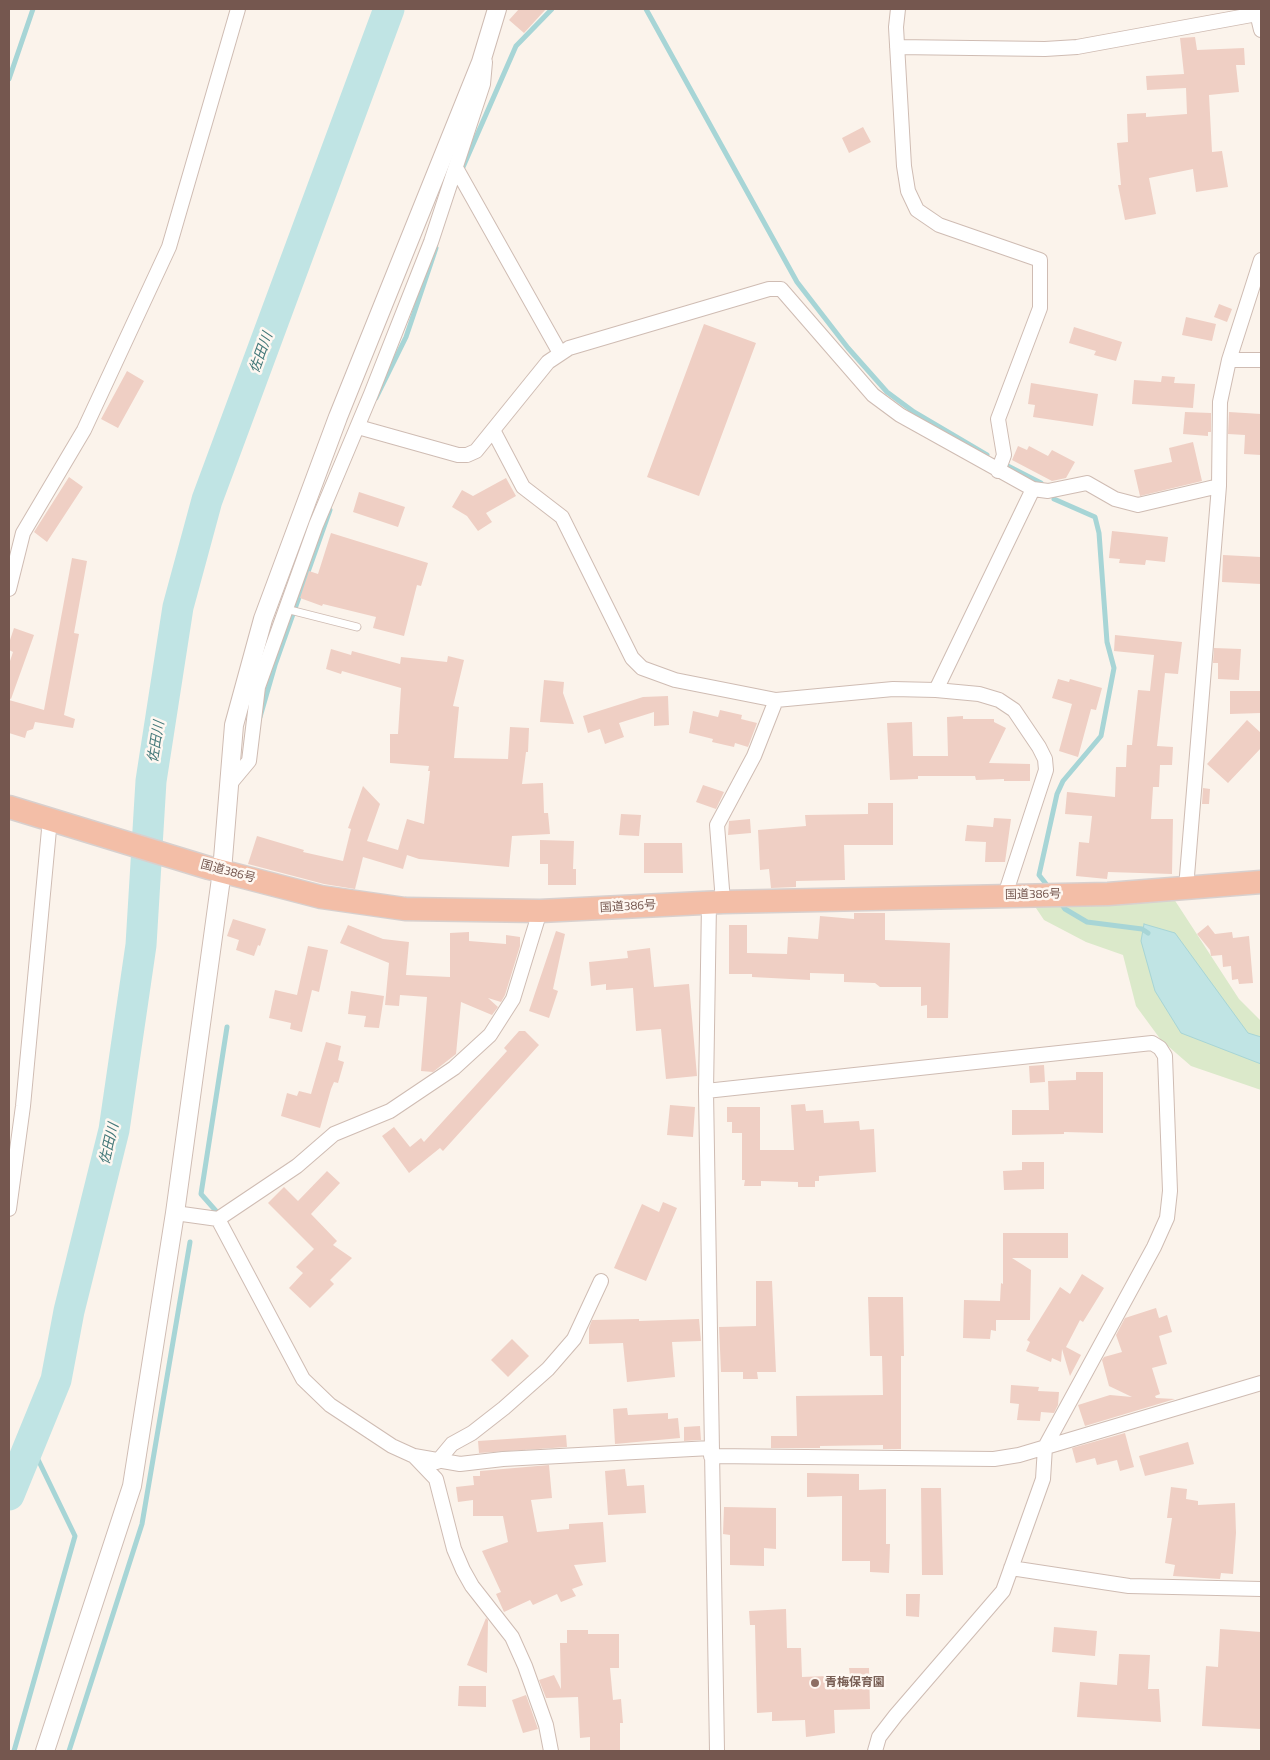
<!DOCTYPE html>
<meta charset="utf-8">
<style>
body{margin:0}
#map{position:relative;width:1270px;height:1760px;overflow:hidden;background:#fbf3eb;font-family:"Titillium Web",sans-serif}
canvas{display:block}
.frame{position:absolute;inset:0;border:10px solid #75574f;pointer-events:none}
</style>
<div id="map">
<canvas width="1270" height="1760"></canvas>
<div class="frame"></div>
</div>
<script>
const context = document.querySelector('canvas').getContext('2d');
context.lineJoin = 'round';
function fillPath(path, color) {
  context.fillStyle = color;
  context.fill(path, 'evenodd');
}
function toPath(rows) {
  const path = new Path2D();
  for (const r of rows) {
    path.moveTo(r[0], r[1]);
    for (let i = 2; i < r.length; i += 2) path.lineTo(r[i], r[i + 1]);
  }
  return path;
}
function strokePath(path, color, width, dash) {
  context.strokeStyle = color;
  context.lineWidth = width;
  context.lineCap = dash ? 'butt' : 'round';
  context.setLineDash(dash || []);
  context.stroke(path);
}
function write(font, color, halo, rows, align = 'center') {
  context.font = font + ' "Titillium Web","Noto Sans JP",sans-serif';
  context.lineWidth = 5;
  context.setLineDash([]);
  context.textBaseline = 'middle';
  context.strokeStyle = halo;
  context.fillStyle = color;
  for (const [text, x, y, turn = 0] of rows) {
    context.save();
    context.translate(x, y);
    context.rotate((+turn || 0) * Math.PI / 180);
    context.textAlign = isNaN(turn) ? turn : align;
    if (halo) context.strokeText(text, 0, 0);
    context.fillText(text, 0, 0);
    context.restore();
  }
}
fillPath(toPath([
 [1172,896,1239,999,1261,1021,1261,1090,1191,1066,1161,1040,1136,1006,1123,955,1086,942,1044,920,1034,905]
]), '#dbe9ca');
const water = toPath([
 [1144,924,1175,933,1248,1033,1261,1037,1261,1064,1181,1033,1155,991,1141,941,1144,924]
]);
fillPath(water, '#c0e4e4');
strokePath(water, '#a7d5d6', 1);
strokePath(toPath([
 [646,9,797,282,848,348,887,392,914,412,987,455],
 [9,79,33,9],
 [463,167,516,46,552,9],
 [376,398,406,337,436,248],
 [1004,464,1041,483],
 [260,717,275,665,330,510],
 [1050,889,1039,875,1057,794,1063,781,1101,736,1114,668,1107,642,1099,533,1095,517,1054,499],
 [1060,902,1065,909,1087,922,1142,929,1148,933],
 [216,1211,201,1194,227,1027],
 [14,1751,75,1536,30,1443],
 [69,1751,142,1524,190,1242]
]), '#a7d5d6', 5);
strokePath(toPath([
 [9,1495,56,1380,69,1311,114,1130,141,945,151,781,178,607,207,500,389,9]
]), '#c0e4e4', 31);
fillPath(toPath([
 [519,9,546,9,524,33,509,20],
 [1195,37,1197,50,1244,48,1245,65,1236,65,1239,92,1209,95,1212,152,1222,151,1228,187,1196,192,1193,169,1149,178,1156,214,1125,220,1118,185,1121,185,1117,143,1128,142,1127,114,1146,113,1146,117,1187,114,1186,88,1147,90,1146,76,1184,74,1180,38],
 [863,127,871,142,849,153,842,138],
 [1219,304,1232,309,1227,322,1214,317],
 [1186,317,1216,324,1212,341,1182,335],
 [704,324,756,343,699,496,647,477],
 [1074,327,1122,342,1116,361,1094,355,1096,351,1069,343],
 [127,371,144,381,118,428,101,419],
 [1162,376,1175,377,1174,383,1195,384,1193,408,1132,404,1134,380,1161,382],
 [1031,383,1098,394,1093,426,1033,417,1035,405,1028,404],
 [1185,412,1211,413,1211,432,1208,432,1208,436,1183,434],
 [1229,412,1261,414,1261,455,1244,454,1245,435,1228,434],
 [1193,442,1202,481,1140,496,1134,470,1172,462,1169,448],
 [1018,446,1027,450,1029,446,1048,456,1052,450,1075,462,1066,478,1052,481,1012,460],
 [69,477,83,487,47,542,34,532],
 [506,478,516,496,486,513,492,522,478,531,467,516,452,507,462,490,473,496],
 [359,492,405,507,398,527,353,512],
 [1112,531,1168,537,1165,562,1146,560,1145,565,1119,563,1120,559,1109,558],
 [331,533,428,563,421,586,417,585,404,636,373,628,376,617,323,604,322,606,300,598,309,571,318,574],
 [1223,555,1261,557,1261,584,1222,582],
 [72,558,87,561,74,633,79,634,64,715,75,719,73,728,35,722,33,729,27,731,25,738,9,733,9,700,44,710],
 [14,628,34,635,11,699,9,698,9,664,13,652,9,650,9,643],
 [1115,635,1182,642,1178,674,1165,673,1157,746,1173,747,1172,765,1160,765,1159,787,1153,787,1151,819,1173,819,1172,874,1108,872,1107,879,1076,876,1079,842,1089,843,1092,816,1065,814,1067,792,1115,797,1116,767,1126,767,1127,745,1132,745,1138,690,1150,691,1154,655,1114,651],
 [1214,648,1241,649,1239,680,1218,679,1218,663,1213,663],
 [331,649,351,655,352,651,400,664,401,657,447,662,448,656,464,660,453,706,459,707,454,758,508,759,510,727,529,728,528,752,526,752,522,784,543,783,544,813,548,813,550,834,512,836,509,867,419,859,407,855,403,869,363,857,355,889,324,884,248,864,257,836,304,850,303,852,343,861,351,829,348,828,363,786,380,804,367,841,398,850,407,819,424,824,430,771,428,771,429,766,390,763,390,734,398,734,401,688,342,671,341,674,326,669],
 [1058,679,1069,682,1070,679,1102,688,1096,710,1091,709,1078,757,1059,751,1072,704,1052,698],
 [544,680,564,682,563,693,574,724,540,722],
 [1230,691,1261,691,1261,713,1230,714],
 [668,696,669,725,654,726,654,712,619,723,624,737,605,744,600,729,588,733,583,716,643,697],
 [720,710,742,715,741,719,757,723,748,747,735,743,734,747,712,742,713,739,689,733,693,711,718,717],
 [963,716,963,719,994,719,994,722,1006,728,989,763,1030,764,1030,781,1004,781,1004,779,976,780,975,776,918,776,918,779,890,780,887,723,912,722,913,756,948,756,947,717],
 [1247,720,1261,733,1261,748,1228,783,1207,764],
 [703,785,724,792,716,809,696,802],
 [1203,788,1210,789,1209,804,1202,804],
 [868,803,893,803,893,845,844,845,845,880,796,881,796,887,771,888,769,869,760,870,758,830,806,826,805,815,868,814],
 [621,814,641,815,639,836,619,835],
 [994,818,1011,819,1005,862,985,862,986,842,965,841,967,825,993,827],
 [750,819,751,833,728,835,729,821],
 [540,840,574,841,573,869,576,869,576,885,548,885,548,864,540,864],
 [644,843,682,843,683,873,644,873],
 [854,913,885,913,885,940,950,943,948,1018,927,1018,927,1005,921,1006,921,987,880,987,875,983,844,982,844,974,810,973,810,980,752,977,752,974,729,974,729,925,747,925,747,953,787,954,788,937,818,939,820,916,854,919],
 [233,919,266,929,260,946,258,945,254,956,236,950,239,940,227,936],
 [348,925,383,939,409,942,406,975,450,977,450,933,469,932,469,941,506,944,506,935,520,937,520,946,505,995,501,1002,488,998,498,1007,492,1015,461,1002,456,1054,433,1072,421,1071,427,997,400,995,399,1006,385,1005,389,963,340,943],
 [1208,925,1215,934,1232,932,1233,938,1249,936,1253,983,1239,984,1238,979,1232,980,1231,966,1223,967,1222,955,1211,956,1210,950,1197,934],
 [556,931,565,934,553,989,558,991,549,1018,529,1011],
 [308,946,328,950,319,992,312,990,302,1032,290,1029,291,1023,269,1018,275,990,297,995],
 [650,948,654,987,689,984,697,1076,666,1079,661,1029,636,1031,633,988,606,990,606,984,591,986,589,962,628,958,627,951],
 [351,991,384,996,379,1028,364,1027,366,1016,348,1014],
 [519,1031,525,1031,539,1045,443,1151,440,1148,409,1173,382,1136,394,1127,410,1147,421,1138,424,1142,507,1051,504,1048],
 [326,1042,341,1046,338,1060,344,1062,338,1083,334,1082,331,1089,320,1128,281,1116,287,1093,297,1096,299,1091,311,1094],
 [1044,1065,1045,1082,1030,1083,1029,1066],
 [1076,1072,1103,1072,1103,1133,1064,1132,1064,1134,1012,1135,1012,1110,1049,1110,1048,1081,1076,1080],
 [805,1104,806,1111,823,1110,824,1123,859,1121,860,1130,874,1129,876,1172,819,1176,819,1181,815,1181,815,1187,798,1187,798,1182,761,1181,761,1186,744,1186,745,1180,742,1180,742,1133,732,1133,732,1122,727,1122,727,1107,760,1107,760,1150,794,1150,791,1105],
 [670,1105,695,1107,693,1137,667,1135],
 [1022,1162,1044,1162,1044,1189,1004,1190,1003,1171,1022,1170],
 [327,1171,340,1183,311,1214,337,1241,333,1245,352,1258,330,1280,334,1284,310,1308,289,1288,303,1273,296,1267,314,1249,268,1203,284,1187,298,1201],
 [663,1202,677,1208,646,1281,614,1268,642,1204,659,1212],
 [1003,1233,1068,1233,1068,1258,1012,1258,1031,1270,1030,1320,996,1320,996,1331,991,1330,990,1339,963,1338,964,1300,1000,1301,1001,1283,1003,1284],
 [1082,1274,1104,1288,1083,1322,1080,1320,1066,1347,1081,1355,1070,1376,1062,1349,1061,1362,1052,1358,1051,1362,1026,1351,1030,1342,1027,1340,1060,1287,1070,1294],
 [756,1281,772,1281,776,1372,757,1372,758,1379,743,1379,743,1372,721,1372,719,1327,756,1326],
 [868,1297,903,1297,904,1356,901,1356,901,1449,883,1449,883,1445,820,1446,820,1448,771,1448,771,1436,797,1436,796,1396,883,1395,882,1356,870,1356],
 [1156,1308,1159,1318,1167,1315,1172,1332,1159,1336,1167,1364,1152,1368,1160,1394,1155,1396,1156,1398,1175,1399,1085,1426,1078,1405,1110,1395,1132,1397,1109,1386,1102,1360,1104,1357,1122,1352,1116,1335,1125,1318],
 [639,1319,639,1321,699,1319,701,1341,672,1342,675,1377,627,1382,623,1343,589,1344,589,1328,592,1320],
 [512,1339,529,1356,508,1377,491,1360],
 [1011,1385,1039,1387,1038,1391,1059,1392,1058,1405,1054,1413,1041,1412,1040,1421,1017,1420,1019,1404,1010,1403],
 [627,1408,628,1415,668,1413,668,1419,678,1418,680,1438,615,1444,613,1409],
 [700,1426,701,1440,684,1441,684,1427],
 [1125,1433,1134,1467,1120,1471,1117,1460,1097,1465,1095,1458,1076,1463,1072,1448],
 [566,1435,567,1447,479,1453,478,1441],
 [1188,1442,1194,1464,1145,1476,1139,1456],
 [549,1465,552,1498,531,1500,537,1532,569,1529,569,1524,603,1522,606,1562,574,1565,583,1585,572,1589,576,1596,561,1602,557,1594,533,1605,530,1600,504,1612,496,1594,501,1592,482,1551,508,1542,503,1516,473,1516,473,1500,458,1502,456,1487,474,1485,473,1476,480,1476,480,1471],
 [625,1469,627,1486,644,1485,646,1513,608,1515,605,1471],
 [807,1473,859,1474,859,1490,886,1489,886,1544,890,1544,889,1573,870,1572,870,1561,842,1561,842,1496,807,1497],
 [1171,1487,1187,1489,1186,1499,1198,1501,1198,1505,1235,1503,1236,1533,1233,1574,1221,1573,1220,1579,1173,1576,1175,1565,1165,1563,1172,1518,1167,1518],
 [921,1488,941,1488,943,1575,922,1575],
 [724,1507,776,1508,776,1549,764,1548,764,1566,730,1565,730,1535,723,1534],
 [906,1594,920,1594,919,1617,906,1616],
 [786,1609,787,1648,801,1648,802,1677,850,1675,849,1668,869,1668,870,1709,834,1710,835,1733,806,1737,805,1720,772,1721,772,1712,757,1713,755,1625,750,1625,749,1611],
 [486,1618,488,1620,487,1673,467,1665],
 [1054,1627,1097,1631,1095,1656,1052,1652],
 [1220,1629,1261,1632,1261,1729,1202,1726,1206,1666,1218,1667],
 [567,1630,588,1630,588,1634,619,1634,619,1668,610,1668,613,1700,621,1699,623,1723,620,1723,620,1751,590,1751,590,1737,580,1738,578,1697,546,1698,539,1680,554,1675,561,1689,560,1643,567,1643],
 [1119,1654,1150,1655,1148,1689,1159,1689,1161,1722,1077,1717,1080,1682,1117,1685],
 [459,1686,486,1686,486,1707,458,1706],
 [526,1695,538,1729,523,1733,512,1700]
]), '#efcfc4');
const service = toPath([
 [286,609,357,627]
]);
const minor = toPath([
 [898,9,896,27,904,166,908,191,917,210,939,225,1040,260,1040,308,998,419,1004,455,998,471],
 [1256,9,1261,30],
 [897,47,1045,49,1077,47,1257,14],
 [456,168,560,353],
 [1229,360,1261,360],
 [358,427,458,455,467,455,476,451,548,362,569,348,769,289,781,289,873,395,900,415,1033,489,1048,491,1087,483,1115,499,1138,505,1219,486],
 [493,430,523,487,562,517,632,658,642,668,675,680,776,700,893,689,936,690,979,694,999,700,1014,710,1039,747,1045,759,1046,770,1005,895],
 [9,589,23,533,84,430,169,247,238,9],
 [936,690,1033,489],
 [229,785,249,761,258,687,316,525,371,394,431,242,483,84,485,62],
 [1186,888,1219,486,1220,402,1229,360,1261,260],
 [723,902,717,825,754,756,776,700],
 [709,903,706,1091,717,1751],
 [706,1091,1152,1043,1160,1048,1165,1056,1170,1191,1167,1218,1154,1247,1045,1447,1043,1479,1003,1591,896,1715,879,1737,875,1751],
 [9,1209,23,1106,50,819],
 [175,1213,218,1219,297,1166,334,1134,390,1111,454,1068,490,1035,513,999,540,911],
 [218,1219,303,1379,330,1405,392,1446,414,1456,460,1464,503,1459,711,1448],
 [414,1456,436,1479,454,1549,463,1570,472,1586,512,1637,525,1666,546,1725,551,1751],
 [711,1456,994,1459,1019,1455,1261,1383],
 [437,1462,452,1444,472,1433,504,1408,548,1369,574,1339,601,1281],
 [1011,1568,1129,1586,1261,1589]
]);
const tertiary = toPath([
 [45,1751,132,1486,175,1213,222,871,234,725,263,619,338,417,481,62,497,9]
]);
const trunk = toPath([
 [9,807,209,868,321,897,405,909,540,911,723,902,1108,894,1261,882]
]);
strokePath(service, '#cfbcb3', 9);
strokePath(minor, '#cfbcb3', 16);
strokePath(tertiary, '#cfbcb3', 20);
strokePath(trunk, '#d8d0ce', 25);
strokePath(service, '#fff', 7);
strokePath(minor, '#fff', 14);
strokePath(tertiary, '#fff', 18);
strokePath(trunk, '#f3bea7', 22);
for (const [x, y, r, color] of [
 [815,1683,5,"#8d6e63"]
]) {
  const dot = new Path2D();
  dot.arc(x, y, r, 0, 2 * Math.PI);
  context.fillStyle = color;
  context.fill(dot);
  strokePath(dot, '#fef7f1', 2);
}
write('12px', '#75574f', '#fef7f1', [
 ["国道386号",228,872,15],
 ["国道386号",1033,895,-1],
 ["国道386号",628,907,-3]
]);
write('bold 12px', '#785e54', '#fef7f1', [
 ["青梅保育園",825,1683]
], 'left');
write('italic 14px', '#437879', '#fef7f1', [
 ["佐田川",262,353,-70],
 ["佐田川",157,742,-81],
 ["佐田川",110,1144,-77]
]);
</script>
